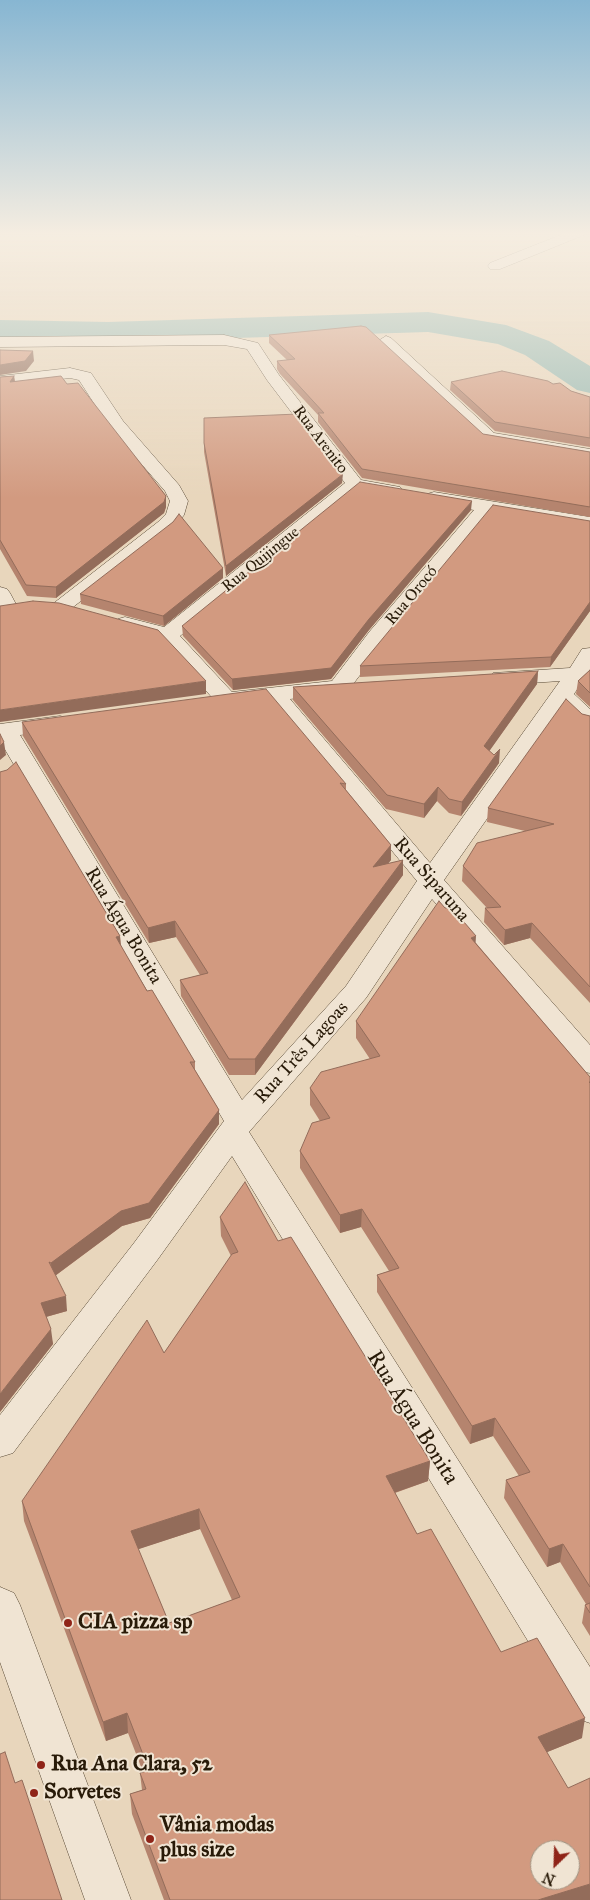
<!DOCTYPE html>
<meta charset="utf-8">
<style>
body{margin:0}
#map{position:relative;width:590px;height:1900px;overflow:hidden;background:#e8d6bc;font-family:"IM FELL Great Primer",serif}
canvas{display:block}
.north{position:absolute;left:530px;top:1840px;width:50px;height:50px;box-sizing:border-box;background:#f0e4d3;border:1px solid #a09382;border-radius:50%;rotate:204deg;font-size:14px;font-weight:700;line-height:20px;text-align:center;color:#281a08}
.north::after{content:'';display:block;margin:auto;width:18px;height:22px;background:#8f2418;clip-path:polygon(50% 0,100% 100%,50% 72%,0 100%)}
</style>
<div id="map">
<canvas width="590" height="1900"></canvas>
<div class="north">N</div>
</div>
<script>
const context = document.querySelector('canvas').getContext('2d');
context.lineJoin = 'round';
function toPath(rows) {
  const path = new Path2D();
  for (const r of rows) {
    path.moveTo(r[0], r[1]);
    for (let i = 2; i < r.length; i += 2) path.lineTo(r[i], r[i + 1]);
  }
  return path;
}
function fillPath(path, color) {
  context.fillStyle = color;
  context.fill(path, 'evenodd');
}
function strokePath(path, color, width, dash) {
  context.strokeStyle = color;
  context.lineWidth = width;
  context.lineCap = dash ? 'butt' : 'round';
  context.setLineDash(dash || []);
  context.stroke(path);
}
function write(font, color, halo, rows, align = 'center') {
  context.font = font + ' "IM FELL Great Primer",serif';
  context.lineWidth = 4;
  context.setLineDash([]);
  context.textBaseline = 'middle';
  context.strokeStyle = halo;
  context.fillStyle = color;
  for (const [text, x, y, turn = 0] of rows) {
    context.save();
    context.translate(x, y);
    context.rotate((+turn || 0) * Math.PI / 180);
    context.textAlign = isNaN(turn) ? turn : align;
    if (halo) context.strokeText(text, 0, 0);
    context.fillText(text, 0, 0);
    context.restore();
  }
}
fillPath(toPath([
 [428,312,506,325,549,341,590,366,590,393,577,390,525,355,498,344,428,332,108,342,0,340,0,320,108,322,428,312]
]), '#97b9b2');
const minor = toPath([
 [355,232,372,232,361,237,356,236,355,232],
 [568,232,586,232,584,235,500,269,490,269,488,266,490,263,568,232],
 [224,335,258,343,279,375,361,480,400,487,403,491,400,495,394,497,359,490,180,636,232,692,332,681,370,631,474,510,427,502,425,498,427,494,434,492,590,517,590,529,492,513,386,641,347,692,290,699,430,863,560,681,501,685,493,683,490,678,493,673,570,668,582,649,590,648,590,670,574,694,590,709,590,728,582,726,564,709,444,880,590,1045,590,1073,579,1071,432,899,366,998,249,1132,590,1667,590,1723,575,1718,232,1156,158,1259,13,1453,0,1457,0,1415,134,1243,224,1121,0,741,0,724,60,716,68,718,71,723,68,728,60,730,20,735,242,1100,346,986,417,881,268,701,226,706,218,704,160,640,118,627,115,623,118,619,125,617,164,627,345,483,267,380,247,349,224,345,0,347,0,337,224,335],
 [386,336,391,338,494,433,590,449,590,459,483,441,381,344,378,341,386,336],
 [70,368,91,373,123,421,179,485,188,501,184,515,172,530,68,611,61,613,54,611,51,607,54,603,158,522,166,514,170,501,165,491,110,428,79,380,70,378,0,386,0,376,70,368],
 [0,587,7,589,10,593,17,606,14,610,7,612,0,610,0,587],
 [0,1587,14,1593,20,1605,131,1900,85,1900,0,1662,0,1587]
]);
strokePath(minor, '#584935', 1);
fillPath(minor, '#f0e4d3');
fillPath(toPath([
 [269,335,483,434,590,452,590,517,362,478,318,422,318,415,280,374,277,369,277,361,287,360,269,343],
 [14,376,15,381,67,384,166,496,166,507,164,513,56,598,27,596,0,549,0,377],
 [451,382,553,384,571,391,590,397,590,447,495,431,450,390],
 [204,418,342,483,226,576,204,452],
 [471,510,369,630,331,679,233,690,183,636,182,626],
 [590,521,590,611,550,667,360,677,360,666],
 [223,568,223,578,164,626,81,604,80,594],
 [590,670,590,707,576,694,578,681],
 [538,671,537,684,489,751,499,763,461,816,449,813,437,801,424,818,386,809,293,700,293,687],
 [582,714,590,716,590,1003,530,938,504,945,484,922,485,908,487,908,462,881,463,866,525,831,487,822,488,808],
 [22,722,346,784,346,790,391,845,391,860,387,864,403,860,403,875,255,1075,229,1075,181,996,180,980,200,975,176,937,149,943,23,736],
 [120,936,121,946,147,991,195,1062,195,1070,219,1110,219,1124,150,1218,122,1226,55,1276,67,1311,46,1317,53,1344,0,1412],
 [476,943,590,1077,590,1636,582,1623,585,1605,586,1604,560,1562,547,1567,504,1498,506,1480,519,1476,493,1436,470,1444,377,1292,377,1275,389,1271,361,1227,340,1233,300,1168,300,1151,320,1121,310,1105,310,1088,370,1059,356,1038,356,1021],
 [220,1217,278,1241,430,1461,428,1481,395,1493,417,1534,501,1652,582,1738,547,1752,590,1900,164,1900,132,1814,130,1794,142,1790,140,1773,143,1772,128,1733,106,1741,24,1521,22,1501,164,1353,231,1256,221,1236],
 [200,1529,232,1600,169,1623,138,1549]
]), '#b5846e');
fillPath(toPath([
 [33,351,34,361,26,371,0,375,0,365],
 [14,376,15,386,10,382],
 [343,474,342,483,226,576,226,566],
 [166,496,166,507,164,513,56,598,56,587],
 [472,501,471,510,369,630,331,679,233,690,232,679,369,619],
 [223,568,223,578,164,626,163,616],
 [590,602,590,611,550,667,551,657],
 [538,671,537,684,483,760,484,746],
 [206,681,206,694,0,722,0,710],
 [4,742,6,755,0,760,0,746],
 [500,749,499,763,461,816,462,802],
 [438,787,437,801,424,818,424,804],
 [391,845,391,860,373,882,373,867],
 [403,860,403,875,255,1075,255,1059],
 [175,921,176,937,149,943,148,928],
 [532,923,530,938,504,945,505,930],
 [120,936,121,950,116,937],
 [476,936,475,952,471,938],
 [219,1110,219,1124,150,1218,122,1226,52,1278,51,1263],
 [362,1209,361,1227,340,1233,340,1215],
 [66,1296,67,1311,42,1318,41,1303],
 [51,1329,53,1344,0,1412,0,1394],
 [495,1418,493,1436,470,1444,472,1426],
 [430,1461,428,1481,385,1496,386,1476],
 [199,1509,200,1529,133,1551,131,1531],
 [563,1544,560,1562,547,1567,549,1549],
 [127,1713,128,1733,106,1741,103,1722],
 [585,1718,582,1738,535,1757,538,1737],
 [590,1884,590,1900,538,1900]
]), '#936c5a');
const building = toPath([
 [361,326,366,327,483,434,590,452,590,507,362,469,318,413,324,413,280,365,277,361,295,359,269,335,361,326],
 [0,350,33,351,25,361,0,365,0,350],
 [502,371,548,381,553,384,560,383,571,391,590,397,590,438,495,422,451,382,502,371],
 [14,376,10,382,61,376,67,384,78,383,166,496,164,502,56,587,26,585,0,540,0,377,14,376],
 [298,414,343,474,226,566,204,443,204,418,298,414],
 [360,482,472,501,369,619,331,668,232,679,182,626,360,482],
 [493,505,590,521,590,602,551,657,360,666,493,505],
 [179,514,223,568,163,616,80,594,173,522,179,514],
 [33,601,59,603,158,630,206,681,0,710,0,606,33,601],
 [590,670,590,693,578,681,590,670],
 [538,671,484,746,494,755,500,749,462,802,449,799,438,787,424,804,387,795,293,687,538,671],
 [266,689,346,784,340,783,391,845,373,867,403,860,255,1059,229,1059,180,980,208,973,175,921,148,928,22,722,266,689],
 [566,699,582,714,590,716,590,987,532,923,505,930,485,908,501,907,463,866,477,843,554,824,488,808,566,699],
 [0,734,4,742,0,746,0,734],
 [16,762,120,936,116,937,147,991,152,990,195,1062,190,1062,219,1110,149,1203,121,1211,51,1263,49,1262,66,1296,41,1303,51,1329,0,1394,0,772,7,770,16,762],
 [439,901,445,908,452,908,476,936,471,938,590,1077,590,1082,589,1082,590,1083,590,1587,563,1544,549,1549,506,1480,530,1472,495,1418,472,1426,377,1275,399,1268,362,1209,340,1215,300,1151,312,1123,330,1118,310,1088,321,1072,380,1056,356,1021,439,901],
 [245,1182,278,1241,291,1237,430,1461,386,1476,417,1534,431,1529,501,1652,537,1638,585,1718,538,1737,568,1788,590,1778,590,1884,538,1900,170,1900,130,1794,146,1789,140,1773,149,1770,127,1713,103,1722,22,1501,147,1320,164,1353,232,1254,238,1252,220,1217,245,1182],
 [199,1509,240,1597,169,1623,131,1531,199,1509],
 [540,1850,570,1850,570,1880,540,1880,540,1850],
 [590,1603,590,1613,585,1605,590,1603],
 [5,1752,15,1783,22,1780,62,1900,0,1900,0,1754,5,1752]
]);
fillPath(building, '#d29a80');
strokePath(building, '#936c5a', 1);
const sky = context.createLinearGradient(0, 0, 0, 498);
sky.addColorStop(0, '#87b6d2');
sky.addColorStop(0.47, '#f5ede1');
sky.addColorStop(1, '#f5ede100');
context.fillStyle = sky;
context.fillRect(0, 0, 590, 498);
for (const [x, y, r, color] of [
 [68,1623,5,"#8f2418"],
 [41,1765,5,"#8f2418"],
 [34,1793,5,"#8f2418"],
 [150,1839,5,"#8f2418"]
]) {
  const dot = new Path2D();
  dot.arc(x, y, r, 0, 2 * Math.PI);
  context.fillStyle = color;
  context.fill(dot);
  strokePath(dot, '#f0e4d3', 2);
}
write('16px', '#281a08', '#f0e4d3', [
 ["Rua Arenito",320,440,53],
 ["Rua Quijingue",261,560,-39],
 ["Rua Orocó",412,596,-50]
]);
write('19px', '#281a08', '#f0e4d3', [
 ["Rua Siparuna",431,880,49],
 ["Rua Água Bonita",123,926,59],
 ["Rua Três Lagoas",302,1053,-48]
]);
write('22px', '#281a08', '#f0e4d3', [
 ["Rua Água Bonita",412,1418,58]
]);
write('bold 22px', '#281a08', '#f0e4d3', [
 ["CIA pizza sp",78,1623],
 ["Rua Ana Clara, 52",51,1765],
 ["Sorvetes",44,1793],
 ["Vânia modas",160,1826],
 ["plus size",160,1851]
], 'left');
</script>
